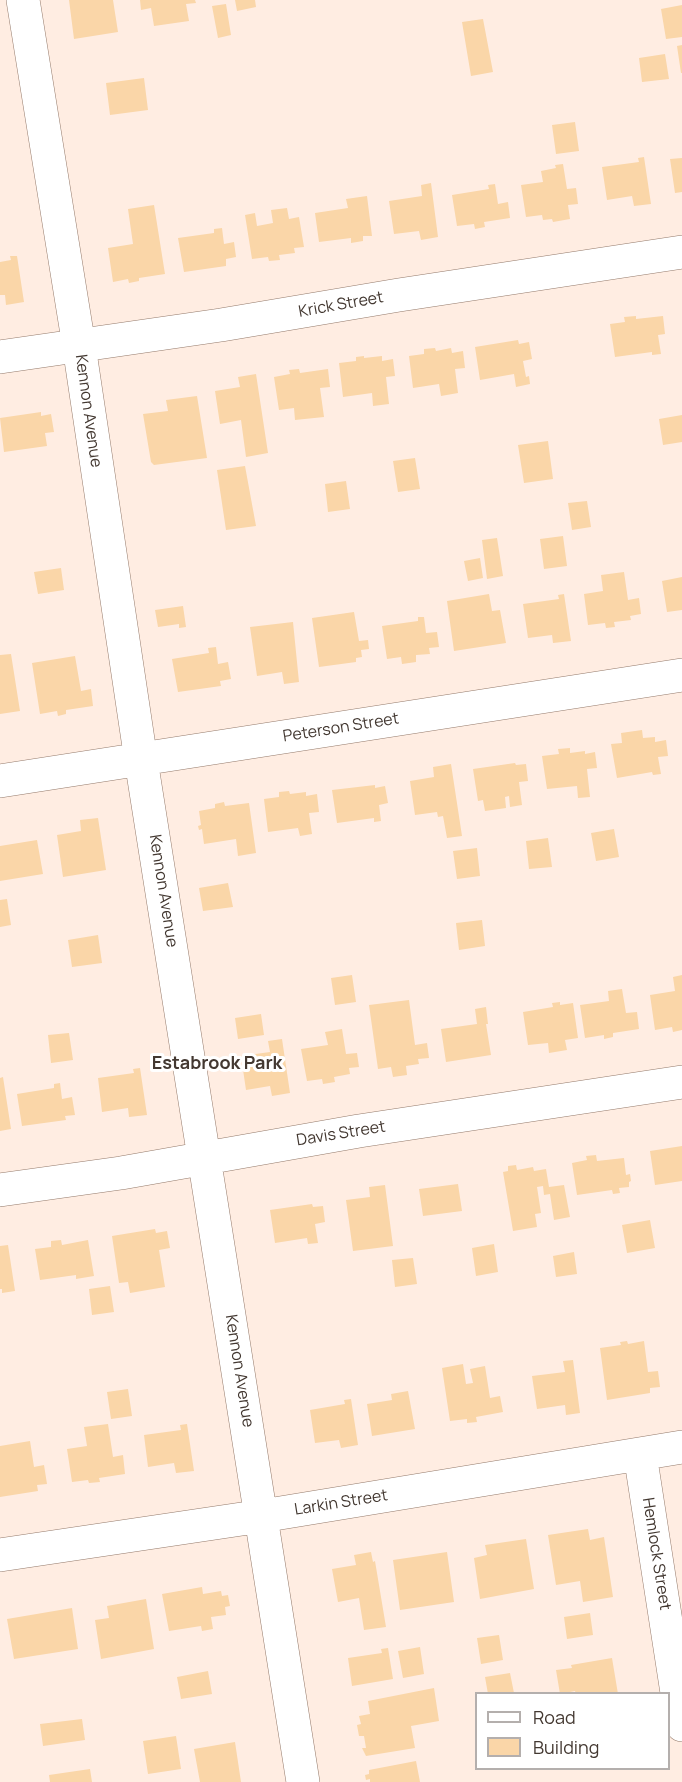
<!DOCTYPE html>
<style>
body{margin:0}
#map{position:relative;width:682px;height:1782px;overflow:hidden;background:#ffede2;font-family:Manrope,sans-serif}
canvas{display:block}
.legend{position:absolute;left:475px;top:1692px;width:195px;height:78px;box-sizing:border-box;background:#fff;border:2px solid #b4afad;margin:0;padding:8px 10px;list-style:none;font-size:18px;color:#433831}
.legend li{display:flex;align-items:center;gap:12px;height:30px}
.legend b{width:30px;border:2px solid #b4afad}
</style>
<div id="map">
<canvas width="682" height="1782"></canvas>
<ul class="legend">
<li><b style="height:8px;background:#fff"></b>Road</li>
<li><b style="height:16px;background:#fad6a8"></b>Building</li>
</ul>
</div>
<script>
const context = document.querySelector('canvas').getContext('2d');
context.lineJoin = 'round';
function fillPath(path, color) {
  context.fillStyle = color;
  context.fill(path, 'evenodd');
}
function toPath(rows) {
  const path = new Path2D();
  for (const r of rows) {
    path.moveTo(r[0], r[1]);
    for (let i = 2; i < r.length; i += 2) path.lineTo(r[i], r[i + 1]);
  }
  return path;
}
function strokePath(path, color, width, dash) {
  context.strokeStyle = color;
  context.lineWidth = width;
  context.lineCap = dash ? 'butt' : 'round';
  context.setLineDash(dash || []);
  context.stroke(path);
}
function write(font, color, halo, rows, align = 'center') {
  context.font = font + ' Manrope,sans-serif';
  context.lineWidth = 6;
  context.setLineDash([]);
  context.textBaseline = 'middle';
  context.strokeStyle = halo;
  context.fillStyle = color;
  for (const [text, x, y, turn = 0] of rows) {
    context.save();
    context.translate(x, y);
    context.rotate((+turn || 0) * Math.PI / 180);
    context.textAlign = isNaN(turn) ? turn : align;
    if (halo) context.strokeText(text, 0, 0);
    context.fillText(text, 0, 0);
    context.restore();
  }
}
fillPath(toPath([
 [69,0,113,0,118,32,74,39],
 [140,0,195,0,196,3,186,4,189,21,154,26,151,8,141,10],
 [235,0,255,0,256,7,237,11],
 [226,4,231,35,218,38,212,6],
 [682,5,682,37,666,39,661,9],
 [483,19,493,72,471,76,462,22],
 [682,45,682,73,681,73,677,46],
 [665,54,669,79,642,82,639,58],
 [144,78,148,110,110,115,106,83],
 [575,122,579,151,556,154,552,125],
 [644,157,651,204,634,206,632,196,607,200,602,167,639,162,638,158],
 [682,158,682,192,675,193,670,159],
 [563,164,567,189,576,188,578,204,568,205,570,219,553,222,552,219,543,220,542,215,526,217,521,185,543,182,541,171,556,168,555,165],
 [431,183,438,237,421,240,419,231,394,234,389,201,422,196,421,185],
 [495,184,498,204,508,202,510,218,484,222,485,227,475,229,474,224,457,226,452,195,489,189,488,185],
 [367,196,372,236,363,236,363,241,351,243,351,238,319,242,315,213,348,208,346,199],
 [154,205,165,274,139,278,139,281,129,283,128,279,113,282,108,248,133,244,128,209],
 [287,208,289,219,299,217,304,247,294,248,295,253,279,255,280,260,269,261,268,257,252,259,245,215,255,213,257,226,273,223,271,210],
 [222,228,224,244,234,242,236,257,226,259,226,266,184,272,178,238,214,233,214,229],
 [10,256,17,256,24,302,6,305,5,295,0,295,0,262,11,260],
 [636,316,636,319,663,316,665,334,658,335,661,354,652,355,652,352,615,357,610,324,625,322,624,317],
 [518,340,519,344,529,342,532,359,523,361,526,377,529,376,530,384,516,387,514,374,480,380,475,347],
 [435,348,436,351,451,348,452,353,463,351,465,368,455,369,458,393,441,396,439,384,413,388,409,356,424,354,424,349],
 [364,356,364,358,382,356,382,361,393,359,395,376,386,377,389,404,373,406,372,393,343,397,339,363,356,361,356,357],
 [299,369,300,373,328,369,330,387,320,388,324,417,295,420,294,408,279,410,274,377,290,374,289,370],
 [256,374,268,453,246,457,241,420,220,424,215,391,240,387,238,377],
 [197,396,207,458,154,465,151,462,143,414,168,411,166,400],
 [41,412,41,416,51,414,54,432,45,433,47,446,4,452,0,418],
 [682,415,682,442,663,445,659,419],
 [548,441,553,479,524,483,518,445],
 [415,458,420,489,398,492,393,461],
 [245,466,256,526,226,530,217,470],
 [346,481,350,509,328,512,325,484],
 [587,501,591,527,572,530,568,503],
 [563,536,567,566,544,569,540,539],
 [497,538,503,576,487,579,482,540],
 [480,558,483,578,468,581,464,561],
 [61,568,64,590,38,594,34,572],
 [624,572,628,600,639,598,641,614,630,616,631,620,614,622,615,627,606,628,605,623,588,625,584,594,603,591,601,575],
 [682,577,682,610,667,612,662,581],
 [489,594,492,611,500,610,506,643,454,651,447,601],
 [564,594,571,641,553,643,552,635,528,638,523,604,559,599,558,595],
 [183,606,186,627,179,628,179,624,158,627,155,610],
 [354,612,359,641,368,640,369,649,361,650,362,657,356,658,356,662,319,667,312,618],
 [418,617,424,617,426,633,437,632,439,647,429,648,430,654,416,655,416,662,402,664,401,657,387,659,382,626,418,621],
 [293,622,299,682,284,684,282,672,257,676,250,627],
 [216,647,218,664,228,662,231,679,220,681,221,686,178,692,172,659,209,653,208,648],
 [11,654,20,711,0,714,0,655],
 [75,656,81,691,91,689,93,706,66,710,66,714,58,716,57,711,40,714,32,663],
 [642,730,643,738,655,737,655,742,666,740,668,756,658,757,661,774,653,775,652,772,617,778,611,744,622,743,621,733],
 [570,748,570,753,585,751,585,754,595,752,597,768,587,769,590,797,578,798,577,786,547,789,542,756,559,754,558,749],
 [515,763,516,765,526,764,528,781,519,782,522,805,510,807,509,796,505,797,506,808,485,811,483,800,478,801,473,769],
 [451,764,462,836,447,838,443,816,438,817,437,812,415,815,410,781,434,777,433,767],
 [375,785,375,788,385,786,388,803,379,805,381,821,374,822,374,818,337,823,332,790],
 [289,791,290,794,306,792,306,796,317,794,319,812,309,813,312,834,300,836,298,828,268,832,264,799,279,797,279,792],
 [224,802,225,806,249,803,256,853,238,856,236,839,204,844,202,829,199,830,198,826,201,825,199,811,215,808,215,804],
 [98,818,106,870,63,877,57,835,81,831,80,820],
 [614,829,619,857,596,861,591,833],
 [548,838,552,867,529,869,526,841],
 [37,840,43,874,0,881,0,846],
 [477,848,480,876,457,879,453,851],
 [228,883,233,907,203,911,199,888],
 [7,899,11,925,0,927,0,900],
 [482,920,485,946,459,950,456,923],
 [98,935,102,963,72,967,68,940],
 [352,975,356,1002,335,1005,331,978],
 [682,975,682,1030,673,1032,672,1027,655,1030,650,995,675,991,673,977],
 [622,989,626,1013,637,1012,639,1029,613,1033,613,1037,604,1039,604,1035,585,1038,580,1005,609,1001,608,991],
 [409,1000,415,1045,427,1043,429,1058,418,1059,419,1064,406,1066,407,1075,393,1077,391,1067,378,1069,369,1005],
 [560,1002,560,1005,573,1003,578,1038,565,1040,567,1050,549,1053,548,1043,528,1045,523,1012,553,1007,552,1003],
 [486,1007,488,1024,486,1024,491,1055,446,1062,441,1029,477,1024,475,1009],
 [261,1014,264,1035,238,1039,235,1018],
 [342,1029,346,1054,357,1053,359,1067,349,1068,350,1074,334,1077,335,1082,323,1084,322,1079,307,1081,301,1049,328,1045,325,1032],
 [69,1033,73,1060,51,1063,48,1035],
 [282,1039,290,1093,272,1096,270,1086,246,1090,241,1056,270,1052,268,1041],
 [140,1068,147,1115,129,1117,128,1108,102,1112,98,1078,134,1073,133,1069],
 [3,1077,11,1129,0,1131,0,1078],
 [60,1083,62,1099,72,1097,75,1115,65,1116,66,1120,22,1126,17,1094,54,1088,54,1084],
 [682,1146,682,1181,655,1185,650,1151],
 [596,1155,597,1161,624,1158,626,1175,630,1174,631,1181,629,1182,629,1187,619,1188,620,1193,613,1194,612,1190,577,1195,572,1163,587,1160,586,1156],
 [516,1165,517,1170,533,1167,534,1171,546,1169,549,1187,564,1185,570,1217,554,1220,550,1194,544,1195,543,1186,537,1187,541,1213,535,1214,537,1227,513,1231,503,1172,508,1171,508,1166],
 [458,1184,462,1211,423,1216,419,1189],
 [385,1185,393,1246,353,1251,346,1200,370,1197,369,1187],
 [312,1204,313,1207,323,1206,325,1222,315,1224,318,1243,308,1244,307,1238,275,1243,270,1210],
 [650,1220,655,1248,627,1253,622,1225],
 [155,1229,156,1233,167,1231,170,1248,159,1250,165,1287,130,1293,128,1282,119,1283,112,1236],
 [61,1240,62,1245,88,1240,94,1276,76,1279,76,1275,40,1280,35,1249,51,1247,51,1241],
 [494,1244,498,1272,476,1276,472,1248],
 [8,1245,15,1291,2,1293,2,1289,0,1289,0,1246],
 [574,1252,577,1274,556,1277,553,1256],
 [413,1258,417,1284,395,1287,392,1260],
 [110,1286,114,1312,92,1315,89,1289],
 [627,1341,628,1344,644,1341,648,1372,658,1371,660,1387,650,1388,650,1393,607,1400,600,1348,621,1345,620,1342],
 [573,1360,580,1413,566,1415,565,1405,537,1409,532,1376,565,1372,563,1361],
 [463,1364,466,1384,473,1383,470,1369,485,1366,490,1398,500,1396,503,1412,476,1417,477,1422,467,1423,467,1419,450,1421,442,1368],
 [128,1389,132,1416,111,1419,107,1392],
 [408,1391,415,1429,372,1436,367,1404,392,1400,391,1394],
 [351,1399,358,1445,341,1448,339,1440,315,1443,310,1410,345,1404,344,1400],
 [108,1424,113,1457,123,1455,125,1474,99,1478,100,1482,89,1483,88,1480,72,1482,67,1449,87,1446,84,1427],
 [187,1424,194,1471,176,1473,174,1463,148,1467,144,1435,181,1430,180,1425],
 [30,1441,34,1467,44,1465,47,1484,37,1485,38,1491,0,1497,0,1446],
 [588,1529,590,1540,604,1537,613,1597,583,1602,580,1581,556,1585,548,1535],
 [526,1539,534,1589,480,1599,474,1558,487,1555,485,1545],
 [371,1552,373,1562,375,1561,386,1627,364,1630,359,1598,338,1602,332,1569,356,1565,354,1555],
 [447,1552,454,1602,400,1610,393,1560],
 [202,1587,203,1594,221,1591,222,1596,228,1595,230,1606,225,1607,226,1615,211,1617,213,1629,202,1631,201,1626,169,1631,162,1594],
 [146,1599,154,1649,101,1659,95,1620,109,1618,107,1606],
 [72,1608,78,1649,14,1659,7,1619],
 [590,1613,593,1635,567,1639,564,1617],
 [499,1635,503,1660,481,1664,477,1638],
 [420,1647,424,1674,403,1678,398,1651],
 [388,1648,393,1679,352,1686,348,1658,382,1653,381,1649],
 [612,1658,618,1694,576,1694,575,1691,560,1694,556,1670,572,1668,571,1665],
 [208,1671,212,1694,181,1699,177,1677],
 [510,1673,514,1693,488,1694,485,1677],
 [434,1688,439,1721,411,1726,415,1748,366,1756,362,1748,366,1748,364,1736,359,1736,357,1725,361,1724,359,1716,370,1714,368,1701],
 [82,1719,85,1740,43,1746,40,1724],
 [176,1736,181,1769,148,1774,143,1741],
 [235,1742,241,1782,200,1782,194,1749],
 [416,1761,420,1782,370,1782,370,1779,366,1780,365,1775,369,1774,369,1770],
 [90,1769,92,1782,50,1782,49,1775]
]), '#fad6a8');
const street = toPath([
 [23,0,79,346,141,760,303,1782],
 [0,357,221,325,399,295,682,252],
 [0,781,682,675],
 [0,1190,121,1173,359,1131,682,1082],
 [640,1454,682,1725],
 [0,1555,262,1516,682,1447]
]);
strokePath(street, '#947a6b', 34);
strokePath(street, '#fff', 33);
write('16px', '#433831', '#fff', [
 ["Krick Street",341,305,-10],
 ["Kennon Avenue",88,411,82],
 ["Peterson Street",341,728,-9],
 ["Kennon Avenue",163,891,81],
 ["Davis Street",341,1134,-9],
 ["Kennon Avenue",239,1371,81],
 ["Larkin Street",341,1503,-9],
 ["Hemlock Street",656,1554,81]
]);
write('bold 18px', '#433831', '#fff', [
 ["Estabrook Park",217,1064]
]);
</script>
